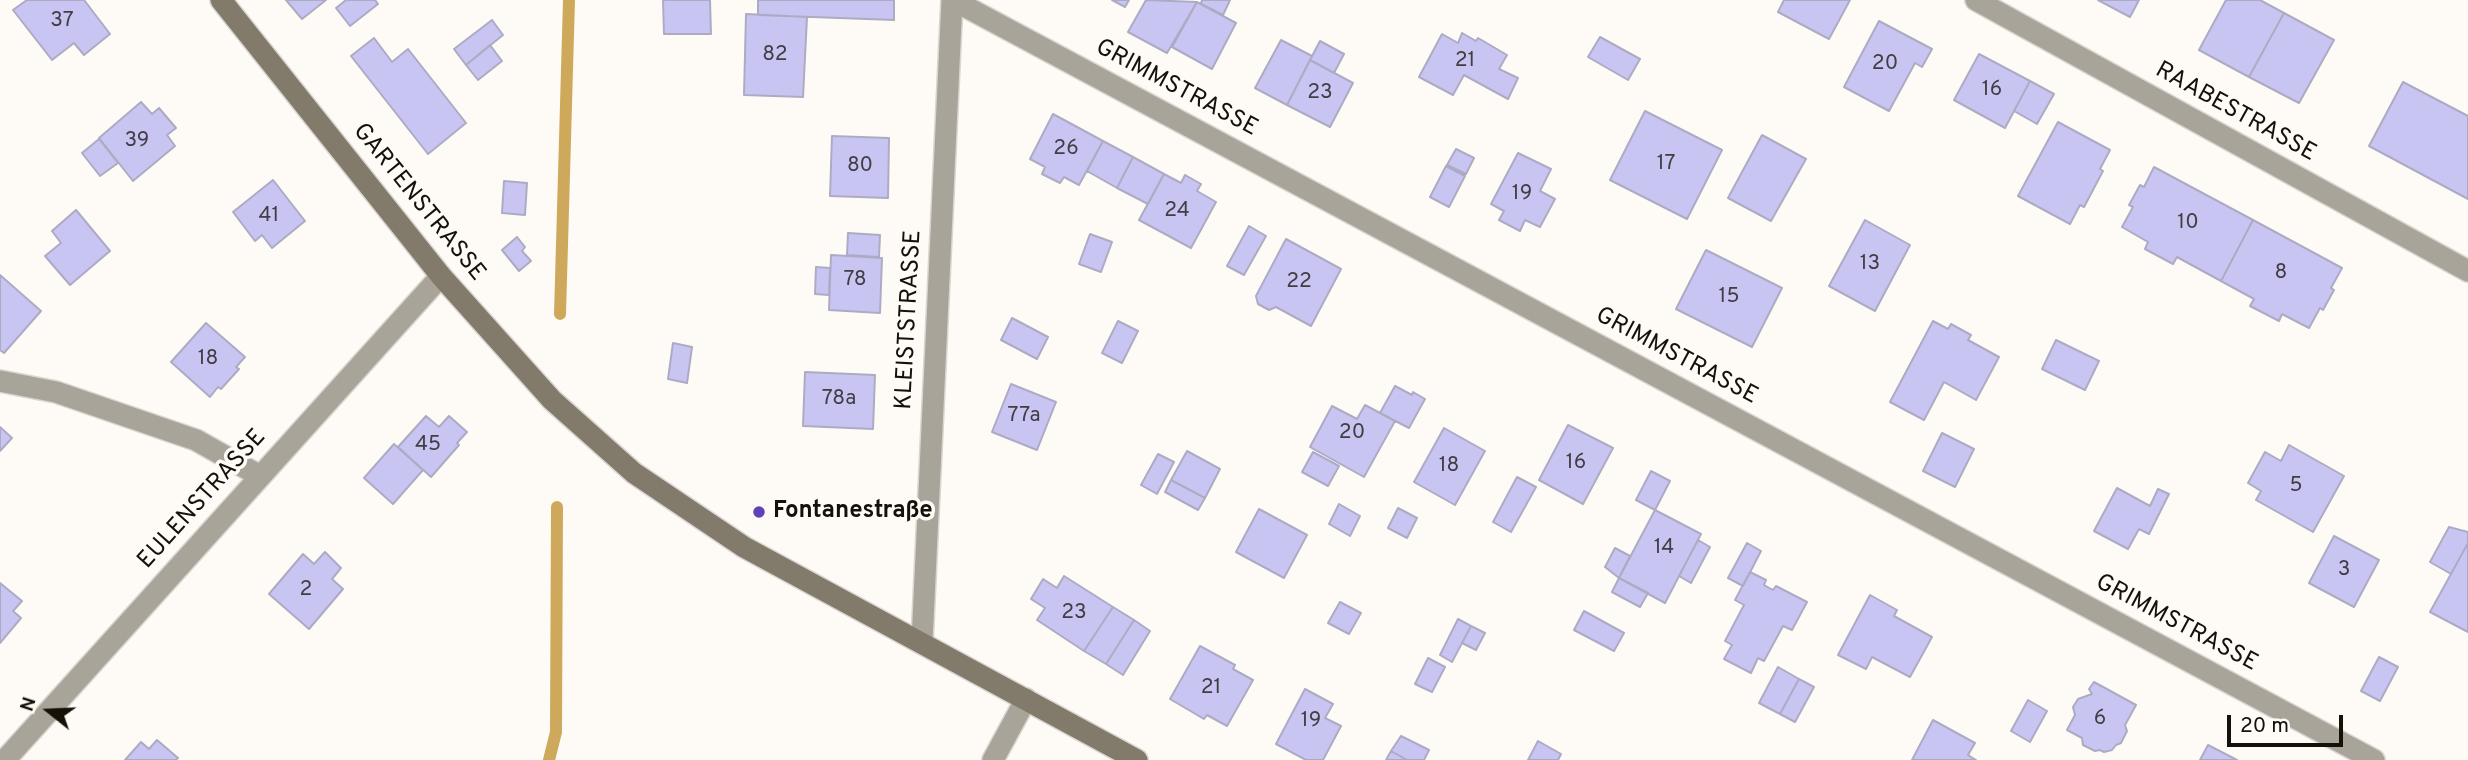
<!DOCTYPE html>
<meta charset="utf-8">
<style>
body{margin:0}
#map{position:relative;width:2468px;height:760px;overflow:hidden;background:#fefbf6;font-family:Overpass,sans-serif}
canvas{display:block}
.north{position:absolute;left:14px;top:676px;width:70px;height:70px;-webkit-text-stroke:5px #fefbf6;paint-order:stroke;rotate:288deg;font-size:19px;font-weight:700;line-height:28px;text-align:center;color:#151008}
.north::after{content:'';display:block;margin:auto;width:24px;height:32px;background:#151008;clip-path:polygon(50% 0,100% 100%,50% 72%,0 100%)}
.scale{position:absolute;left:2227px;top:715px;width:116px;height:32px;box-sizing:border-box;border:4px solid #151008;border-top:0;padding-left:9px;font-size:21px;line-height:24px;white-space:nowrap;color:#151008;-webkit-text-stroke:5px #fefbf6;paint-order:stroke}
</style>
<div id="map">
<canvas width="2468" height="760"></canvas>
<div class="north">N</div>
<div class="scale">20 m</div>
</div>
<script>
const context = document.querySelector('canvas').getContext('2d');
context.lineJoin = 'round';
function toPath(rows) {
  const path = new Path2D();
  for (const r of rows) {
    path.moveTo(r[0], r[1]);
    for (let i = 2; i < r.length; i += 2) path.lineTo(r[i], r[i + 1]);
  }
  return path;
}
function strokePath(path, color, width, dash) {
  context.strokeStyle = color;
  context.lineWidth = width;
  context.lineCap = dash ? 'butt' : 'round';
  context.setLineDash(dash || []);
  context.stroke(path);
}
function fillPath(path, color) {
  context.fillStyle = color;
  context.fill(path, 'evenodd');
}
function write(font, color, halo, rows, align = 'center') {
  context.font = font + ' Overpass,sans-serif';
  context.lineWidth = 7;
  context.setLineDash([]);
  context.textBaseline = 'middle';
  context.strokeStyle = halo;
  context.fillStyle = color;
  for (const [text, x, y, turn = 0] of rows) {
    context.save();
    context.translate(x, y);
    context.rotate((+turn || 0) * Math.PI / 180);
    context.textAlign = isNaN(turn) ? turn : align;
    if (halo) context.strokeText(text, 0, 0);
    context.fillText(text, 0, 0);
    context.restore();
  }
}
strokePath(toPath([
 [560,314,569,0],
 [549,760,556,732,557,507]
]), '#cea95b', 12);
const building = toPath([
 [27,0,84,0,110,34,84,55,74,43,52,60,13,10,27,0],
 [286,0,326,0,302,19,286,0],
 [346,0,375,0,378,4,350,26,336,8,346,0],
 [663,0,710,0,711,34,664,34,663,0],
 [758,0,894,0,894,20,758,15,758,0],
 [1112,0,1129,0,1125,7,1112,0],
 [1146,0,1197,2,1167,53,1128,32,1146,0],
 [1202,0,1230,0,1223,15,1201,4,1202,0],
 [1784,0,1850,0,1829,39,1778,12,1784,0],
 [2098,0,2139,0,2130,17,2098,0],
 [2226,0,2260,0,2284,13,2249,77,2199,50,2226,0],
 [1197,2,1236,23,1212,69,1172,47,1197,2],
 [2284,13,2334,40,2299,103,2249,77,2284,13],
 [746,14,807,17,803,97,744,95,746,14],
 [492,20,503,35,466,65,454,49,492,20],
 [1879,21,1932,49,1922,67,1915,63,1889,111,1844,87,1879,21],
 [1462,33,1476,41,1478,38,1507,55,1499,69,1518,78,1508,99,1464,75,1453,95,1419,77,1442,34,1458,43,1462,33],
 [1600,37,1640,59,1628,80,1588,57,1600,37],
 [374,38,392,62,408,49,466,123,428,154,351,56,374,38],
 [1281,40,1312,56,1287,105,1255,88,1281,40],
 [1320,41,1344,54,1334,73,1310,60,1320,41],
 [490,45,502,61,478,80,466,65,490,45],
 [1979,54,2030,81,2005,128,1954,100,1979,54],
 [1310,60,1353,83,1330,127,1287,105,1310,60],
 [2030,81,2054,94,2037,124,2014,111,2030,81],
 [2403,82,2468,116,2468,199,2369,146,2403,82],
 [141,102,152,114,159,108,176,128,167,135,175,146,133,181,99,138,141,102],
 [1645,111,1722,150,1687,219,1610,180,1645,111],
 [1053,114,1103,141,1079,185,1064,177,1060,183,1042,174,1045,167,1030,159,1053,114],
 [2058,122,2110,150,2100,169,2103,171,2084,207,2080,205,2070,224,2018,196,2058,122],
 [1762,135,1806,159,1771,221,1728,198,1762,135],
 [832,136,889,138,888,198,830,196,832,136],
 [99,139,118,163,100,176,82,153,99,139],
 [1103,141,1133,157,1117,188,1087,171,1103,141],
 [1456,149,1474,158,1466,174,1447,165,1456,149],
 [1518,153,1551,169,1540,191,1555,199,1540,227,1525,220,1520,231,1499,220,1504,211,1491,204,1518,153],
 [1133,157,1164,174,1148,204,1117,188,1133,157],
 [1446,166,1465,176,1449,207,1430,197,1446,166],
 [2154,167,2253,220,2221,281,2177,257,2173,264,2145,249,2148,242,2122,227,2133,207,2129,205,2140,185,2144,187,2154,167],
 [1164,174,1181,183,1185,175,1201,184,1197,191,1216,202,1191,248,1139,220,1164,174],
 [273,180,305,221,272,248,262,235,255,241,233,212,273,180],
 [504,181,527,183,525,215,502,213,504,181],
 [76,210,110,251,70,285,45,256,61,243,52,231,76,210],
 [1865,220,1910,245,1875,311,1829,286,1865,220],
 [2253,220,2342,268,2331,288,2334,290,2323,310,2320,308,2309,328,2282,314,2279,321,2250,306,2254,299,2221,281,2253,220],
 [1249,226,1266,236,1244,275,1227,266,1249,226],
 [848,233,880,235,879,257,847,255,848,233],
 [1090,234,1112,242,1101,272,1079,264,1090,234],
 [517,237,525,247,522,251,531,261,519,271,502,250,517,237],
 [1286,239,1341,269,1311,326,1276,307,1269,310,1258,304,1256,296,1286,239],
 [1706,250,1782,288,1752,347,1676,309,1706,250],
 [831,255,882,258,880,313,829,310,831,255],
 [816,267,830,268,829,295,815,294,816,267],
 [0,275,41,311,4,353,0,350,0,275],
 [1012,318,1048,337,1037,359,1001,340,1012,318],
 [1118,321,1138,331,1122,363,1102,353,1118,321],
 [1933,321,1948,329,1951,324,1971,335,1968,340,1999,357,1976,400,1944,382,1924,420,1890,402,1933,321],
 [206,323,245,357,236,367,239,369,221,389,218,387,210,397,171,362,206,323],
 [2056,340,2099,361,2085,390,2042,369,2056,340],
 [673,343,692,347,687,383,668,379,673,343],
 [805,372,875,375,873,429,803,426,805,372],
 [1011,384,1056,402,1037,450,992,432,1011,384],
 [1395,386,1412,395,1413,392,1425,399,1409,428,1380,413,1395,386],
 [1365,405,1395,421,1364,477,1310,447,1332,406,1357,419,1365,405],
 [426,416,439,427,449,416,467,432,457,443,459,445,431,477,398,447,426,416],
 [1568,425,1613,448,1583,504,1539,480,1568,425],
 [0,427,12,438,0,451,0,427],
 [1444,428,1485,451,1455,505,1414,482,1444,428],
 [1942,433,1974,449,1955,487,1923,471,1942,433],
 [394,444,423,470,393,504,364,478,394,444],
 [2289,445,2344,476,2313,532,2256,500,2261,491,2248,483,2265,452,2281,461,2289,445],
 [1187,451,1220,469,1205,498,1171,480,1187,451],
 [1313,452,1339,466,1328,486,1302,472,1313,452],
 [1158,454,1174,462,1157,494,1141,485,1158,454],
 [1651,471,1670,481,1655,510,1636,500,1651,471],
 [1517,477,1536,487,1511,532,1493,522,1517,477],
 [1171,480,1205,498,1198,510,1165,492,1171,480],
 [2117,488,2150,506,2158,489,2169,494,2149,534,2139,529,2128,549,2094,531,2117,488],
 [1339,504,1360,516,1350,536,1329,524,1339,504],
 [1398,508,1417,518,1407,538,1388,528,1398,508],
 [1259,509,1307,535,1284,578,1236,552,1259,509],
 [1655,510,1701,534,1665,603,1619,578,1655,510],
 [2449,527,2468,532,2468,543,2451,574,2430,562,2449,527],
 [2334,536,2379,560,2354,607,2309,583,2334,536],
 [1698,540,1710,547,1691,583,1679,576,1698,540],
 [1747,543,1761,551,1743,586,1728,578,1747,543],
 [2468,543,2468,632,2430,612,2468,543],
 [1615,548,1630,556,1619,578,1605,567,1615,548],
 [325,552,341,568,332,579,343,589,309,629,269,594,303,554,314,564,325,552],
 [1750,572,1766,580,1764,585,1773,590,1776,586,1807,602,1792,630,1783,626,1764,661,1758,658,1751,673,1724,659,1732,645,1725,641,1744,605,1735,600,1750,572],
 [1064,576,1113,607,1084,651,1037,620,1045,608,1031,599,1043,579,1057,588,1064,576],
 [1619,578,1648,593,1640,607,1612,592,1619,578],
 [0,583,22,601,13,611,21,618,0,643,0,583],
 [1870,595,1897,610,1894,616,1932,637,1910,677,1872,657,1866,669,1838,655,1870,595],
 [1340,602,1361,613,1349,634,1328,623,1340,602],
 [1113,607,1134,620,1106,664,1084,651,1113,607],
 [1584,611,1624,633,1614,651,1574,630,1584,611],
 [1458,619,1471,626,1452,662,1440,655,1458,619],
 [1134,620,1150,631,1123,675,1106,664,1134,620],
 [1471,626,1485,633,1476,650,1462,643,1471,626],
 [1200,646,1235,665,1233,669,1253,680,1227,726,1207,715,1204,719,1170,699,1200,646],
 [2379,657,2398,667,2380,701,2361,691,2379,657],
 [1428,658,1445,667,1432,692,1415,684,1428,658],
 [1778,667,1799,679,1780,714,1759,703,1778,667],
 [1799,679,1814,687,1795,722,1780,714,1799,679],
 [2094,682,2136,705,2125,725,2127,731,2121,743,2116,745,2112,750,2104,752,2100,750,2095,751,2083,745,2082,738,2067,730,2075,715,2073,707,2078,699,2092,694,2089,689,2094,682],
 [1305,689,1333,704,1325,718,1341,726,1323,760,1306,760,1276,744,1305,689],
 [2028,700,2047,711,2030,742,2011,731,2028,700],
 [1933,720,1975,743,1968,755,1976,760,1912,760,1933,720],
 [1401,736,1429,750,1424,760,1407,760,1391,751,1401,736],
 [157,740,178,758,176,760,125,760,141,742,149,749,157,740],
 [1538,741,1561,754,1558,760,1528,760,1538,741],
 [2208,745,2237,760,2200,760,2208,745],
 [1391,751,1407,760,1386,760,1391,751]
]);
fillPath(building, '#c9c5f3');
strokePath(building, '#adabc4', 2);
const lane = toPath([
 [0,381,56,392,196,440,260,476]
]);
const street = toPath([
 [953,0,2374,760],
 [1976,0,2468,271],
 [922,642,952,0],
 [5,760,441,276],
 [993,760,1026,699]
]);
const secondary = toPath([
 [221,0,441,276,552,400,634,473,744,547,1137,760]
]);
strokePath(lane, '#d9d5d0', 24);
strokePath(street, '#d9d5d0', 24);
strokePath(secondary, '#d9d5d0', 24);
strokePath(lane, '#a9a499', 21);
strokePath(street, '#a9a499', 21);
strokePath(secondary, '#827a6b', 21);
for (const [x, y, r, color] of [
 [759,512,7,"#5f41b9"]
]) {
  const dot = new Path2D();
  dot.arc(x, y, r, 0, 2 * Math.PI);
  context.fillStyle = color;
  context.fill(dot);
  strokePath(dot, '#fefbf6', 2.5);
}
write('21px', '#423d43', null, [
 ["37",62,22],
 ["82",775,56],
 ["21",1465,62],
 ["20",1885,65],
 ["16",1992,91],
 ["23",1320,94],
 ["39",137,142],
 ["26",1066,150],
 ["17",1666,165],
 ["80",860,167],
 ["19",1522,195],
 ["24",1177,212],
 ["41",269,217],
 ["10",2188,224],
 ["13",1870,265],
 ["8",2281,274],
 ["78",855,281],
 ["22",1299,283],
 ["15",1729,298],
 ["18",208,360],
 ["78a",839,400],
 ["77a",1024,417],
 ["20",1352,434],
 ["45",428,446],
 ["16",1576,464],
 ["18",1449,467],
 ["5",2296,487],
 ["14",1664,549],
 ["3",2344,571],
 ["2",306,591],
 ["23",1074,614],
 ["21",1211,689],
 ["6",2100,720],
 ["19",1311,722]
]);
write('24px', '#151008', '#fefbf6', [
 ["GRIMMSTRASSE",1176,89,28],
 ["RAABESTRASSE",2235,113,29],
 ["GARTENSTRASSE",418,203,51],
 ["KLEISTSTRASSE",910,320,-87],
 ["GRIMMSTRASSE",1676,357,28],
 ["EULENSTRASSE",203,500,-48],
 ["GRIMMSTRASSE",2176,624,28]
]);
write('bold 24px', '#151008', '#fefbf6', [
 ["Fontanestraße",773,512]
], 'left');
</script>
